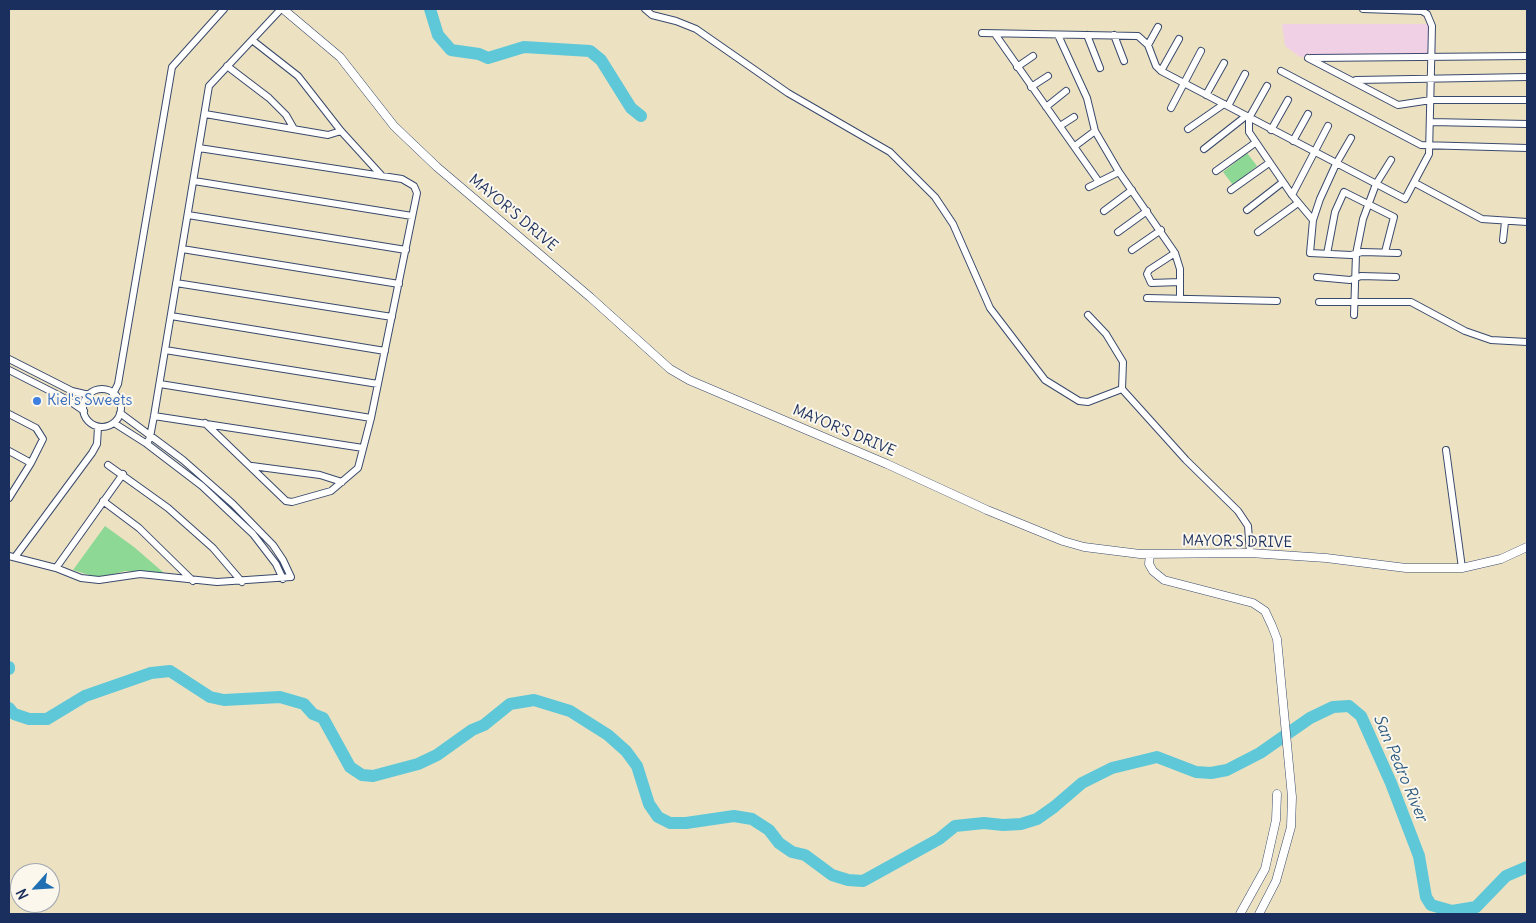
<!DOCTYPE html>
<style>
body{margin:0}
#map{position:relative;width:1536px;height:923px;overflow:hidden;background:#ece2c2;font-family:Delius,sans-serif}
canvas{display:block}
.frame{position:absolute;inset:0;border:10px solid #1b2f5e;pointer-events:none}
.north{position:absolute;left:10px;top:863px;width:50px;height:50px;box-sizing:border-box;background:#fbf7ec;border:1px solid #a1a7b3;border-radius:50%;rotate:244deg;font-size:14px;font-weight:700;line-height:20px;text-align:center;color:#1b2f5e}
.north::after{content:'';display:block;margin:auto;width:18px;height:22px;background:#1f6fb2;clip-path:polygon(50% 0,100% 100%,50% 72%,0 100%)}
</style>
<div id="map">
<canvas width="1536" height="923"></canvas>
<div class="frame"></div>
<div class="north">N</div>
</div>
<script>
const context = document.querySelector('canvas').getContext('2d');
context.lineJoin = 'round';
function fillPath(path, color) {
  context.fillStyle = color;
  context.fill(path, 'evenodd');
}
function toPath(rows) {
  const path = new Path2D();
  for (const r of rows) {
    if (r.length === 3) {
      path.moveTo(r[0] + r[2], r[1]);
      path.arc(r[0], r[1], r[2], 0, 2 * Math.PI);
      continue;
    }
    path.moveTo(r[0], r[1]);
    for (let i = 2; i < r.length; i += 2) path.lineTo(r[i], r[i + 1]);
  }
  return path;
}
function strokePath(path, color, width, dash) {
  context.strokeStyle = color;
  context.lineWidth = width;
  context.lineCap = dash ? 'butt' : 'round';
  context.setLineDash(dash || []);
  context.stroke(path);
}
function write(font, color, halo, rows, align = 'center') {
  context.font = font + ' Delius,sans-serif';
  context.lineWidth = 4;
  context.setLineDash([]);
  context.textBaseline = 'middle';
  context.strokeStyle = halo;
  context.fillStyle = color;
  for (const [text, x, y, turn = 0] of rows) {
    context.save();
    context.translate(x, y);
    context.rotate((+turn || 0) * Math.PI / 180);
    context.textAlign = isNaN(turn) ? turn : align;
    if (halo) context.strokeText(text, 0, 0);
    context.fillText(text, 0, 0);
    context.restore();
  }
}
fillPath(toPath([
 [1282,24,1434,24,1436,54,1300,57,1285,46]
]), '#f0d0e4');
fillPath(toPath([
 [1247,153,1257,166,1233,185,1223,172],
 [105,526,134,547,164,573,125,571,99,578,73,570]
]), '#8cd894');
strokePath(toPath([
 [430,9,438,35,451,50,479,54,488,58,524,47,590,51,601,60,631,108,641,116],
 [9,667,9,669],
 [9,708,14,714,29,719,47,719,85,696,151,673,170,671,210,697,224,700,280,697,304,704,313,714,323,718,350,767,362,775,373,776,418,764,437,755,472,730,484,725,510,704,534,700,570,711,608,735,626,751,637,766,649,804,658,817,670,823,686,823,734,816,752,819,769,830,779,843,792,852,805,855,832,875,848,880,863,881,939,839,955,826,984,823,1003,825,1021,824,1037,819,1054,807,1082,783,1112,768,1157,757,1196,772,1211,773,1227,770,1260,753,1310,718,1333,707,1349,706,1361,716,1391,783,1419,856,1426,897,1431,905,1452,911,1476,907,1506,876,1527,867]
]), '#5ec8d8', 12);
const minor = toPath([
 [645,9,652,15,676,21,696,29,788,93,890,152,935,197,953,224,990,308,1045,380,1079,401,1088,402,1122,389],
 [982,33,1138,36,1148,45,1156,66,1161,71,1405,199,1429,154,1432,26,1427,14,1422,11,1363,9],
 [995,34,1099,182],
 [1058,35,1087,98,1095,131,1119,172,1175,253,1180,269,1180,297],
 [1087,35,1100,68],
 [1114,35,1124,61],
 [252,40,298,76,341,131,382,176],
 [1148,45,1158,27],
 [1308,58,1398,105,1431,100,1527,100],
 [1311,58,1527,56],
 [227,66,269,98,286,115,294,129],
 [1017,67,1033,56],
 [1161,71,1179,39],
 [1281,71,1421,145,1527,148],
 [1356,80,1527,77],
 [1267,86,1249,118,1249,132,1292,195,1313,220],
 [1031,87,1048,76],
 [1206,95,1224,63],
 [1228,106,1245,74],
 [1046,107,1066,91],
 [1171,108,1201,51],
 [205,114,328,135,341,131],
 [1431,122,1527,124],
 [1060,126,1074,117],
 [1188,129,1224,104],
 [1271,130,1288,100],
 [1351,138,1336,164,1320,199,1313,220,1310,253,1351,255,1362,252,1398,253],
 [1293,141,1308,114],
 [1075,146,1095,131],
 [199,148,402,179,414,186,417,193,371,418,358,468,331,491,292,502,286,501,205,423],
 [1204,149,1246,116],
 [1216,171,1255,143],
 [194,181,412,216],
 [1415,183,1482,219,1527,222],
 [1089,187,1119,172],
 [1231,190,1269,163],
 [1292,195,1328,126],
 [1247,210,1283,182],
 [1104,211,1132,190],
 [188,215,406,250],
 [1118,232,1147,211],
 [1258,232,1298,203],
 [1503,240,1505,222],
 [182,249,399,284],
 [1132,250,1161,230],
 [1175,253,1149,270,1147,274,1151,283,1180,282],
 [1327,254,1335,212,1344,192,1394,217,1385,252],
 [1317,277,1350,280,1361,276,1396,277],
 [176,283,392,317],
 [1147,298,1277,301],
 [1319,302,1411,302,1465,331,1491,340,1527,342],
 [1088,315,1106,334,1123,362,1122,389,1186,460,1238,511,1248,526,1250,553],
 [1354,315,1356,254,1363,219,1376,184,1391,160],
 [171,316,385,351],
 [165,350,378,384],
 [9,359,72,391,89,395],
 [9,370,68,400,84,411],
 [160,384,371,418],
 [102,408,19],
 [113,394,118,384,172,67,224,9],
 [9,414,36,428,43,439,31,463,9,498],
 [154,416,363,448],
 [114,423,147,444,202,486,253,534,276,564,283,579],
 [147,444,150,437,154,416,209,86,281,9],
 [1446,450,1462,568],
 [9,451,31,463],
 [108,465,168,508,213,548,242,582],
 [252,466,320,475,342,482],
 [103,501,139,528,193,581],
 [9,556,56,568,81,578,99,580,140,574,217,582,291,577,283,560,273,545,233,504,183,460,120,413],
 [15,557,92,453,97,444,98,427],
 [56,568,123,474]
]);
const tertiary = toPath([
 [283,9,340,57,394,126,437,167,590,297,670,369,689,380,887,464,987,510,1063,541,1084,547,1140,554,1250,553,1326,558,1406,568,1462,568,1501,559,1527,547],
 [1150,554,1149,564,1153,571,1164,580,1253,603,1265,611,1272,626,1277,639,1292,797,1291,827,1276,881,1259,914],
 [1240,914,1265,869,1276,820,1277,794]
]);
strokePath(minor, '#3a4a6d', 8);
strokePath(tertiary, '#3a4a6d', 9);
strokePath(minor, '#fff', 6);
strokePath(tertiary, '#fff', 8);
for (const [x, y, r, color] of [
 [37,401,5,"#3f7fe0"]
]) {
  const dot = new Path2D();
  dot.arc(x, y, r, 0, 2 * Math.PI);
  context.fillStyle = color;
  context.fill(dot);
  strokePath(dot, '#fbf7ec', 2);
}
write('15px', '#1b2f5e', '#fbf7ec', [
 ["MAYOR'S DRIVE",513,213,40],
 ["MAYOR'S DRIVE",844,431,23],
 ["MAYOR'S DRIVE",1237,542,1]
]);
write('15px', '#366cbe', '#fbf7ec', [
 ["Kiel's Sweets",47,401]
], 'left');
write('italic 16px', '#2f5d83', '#fbf7ec', [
 ["San Pedro River",1400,768,67]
]);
</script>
